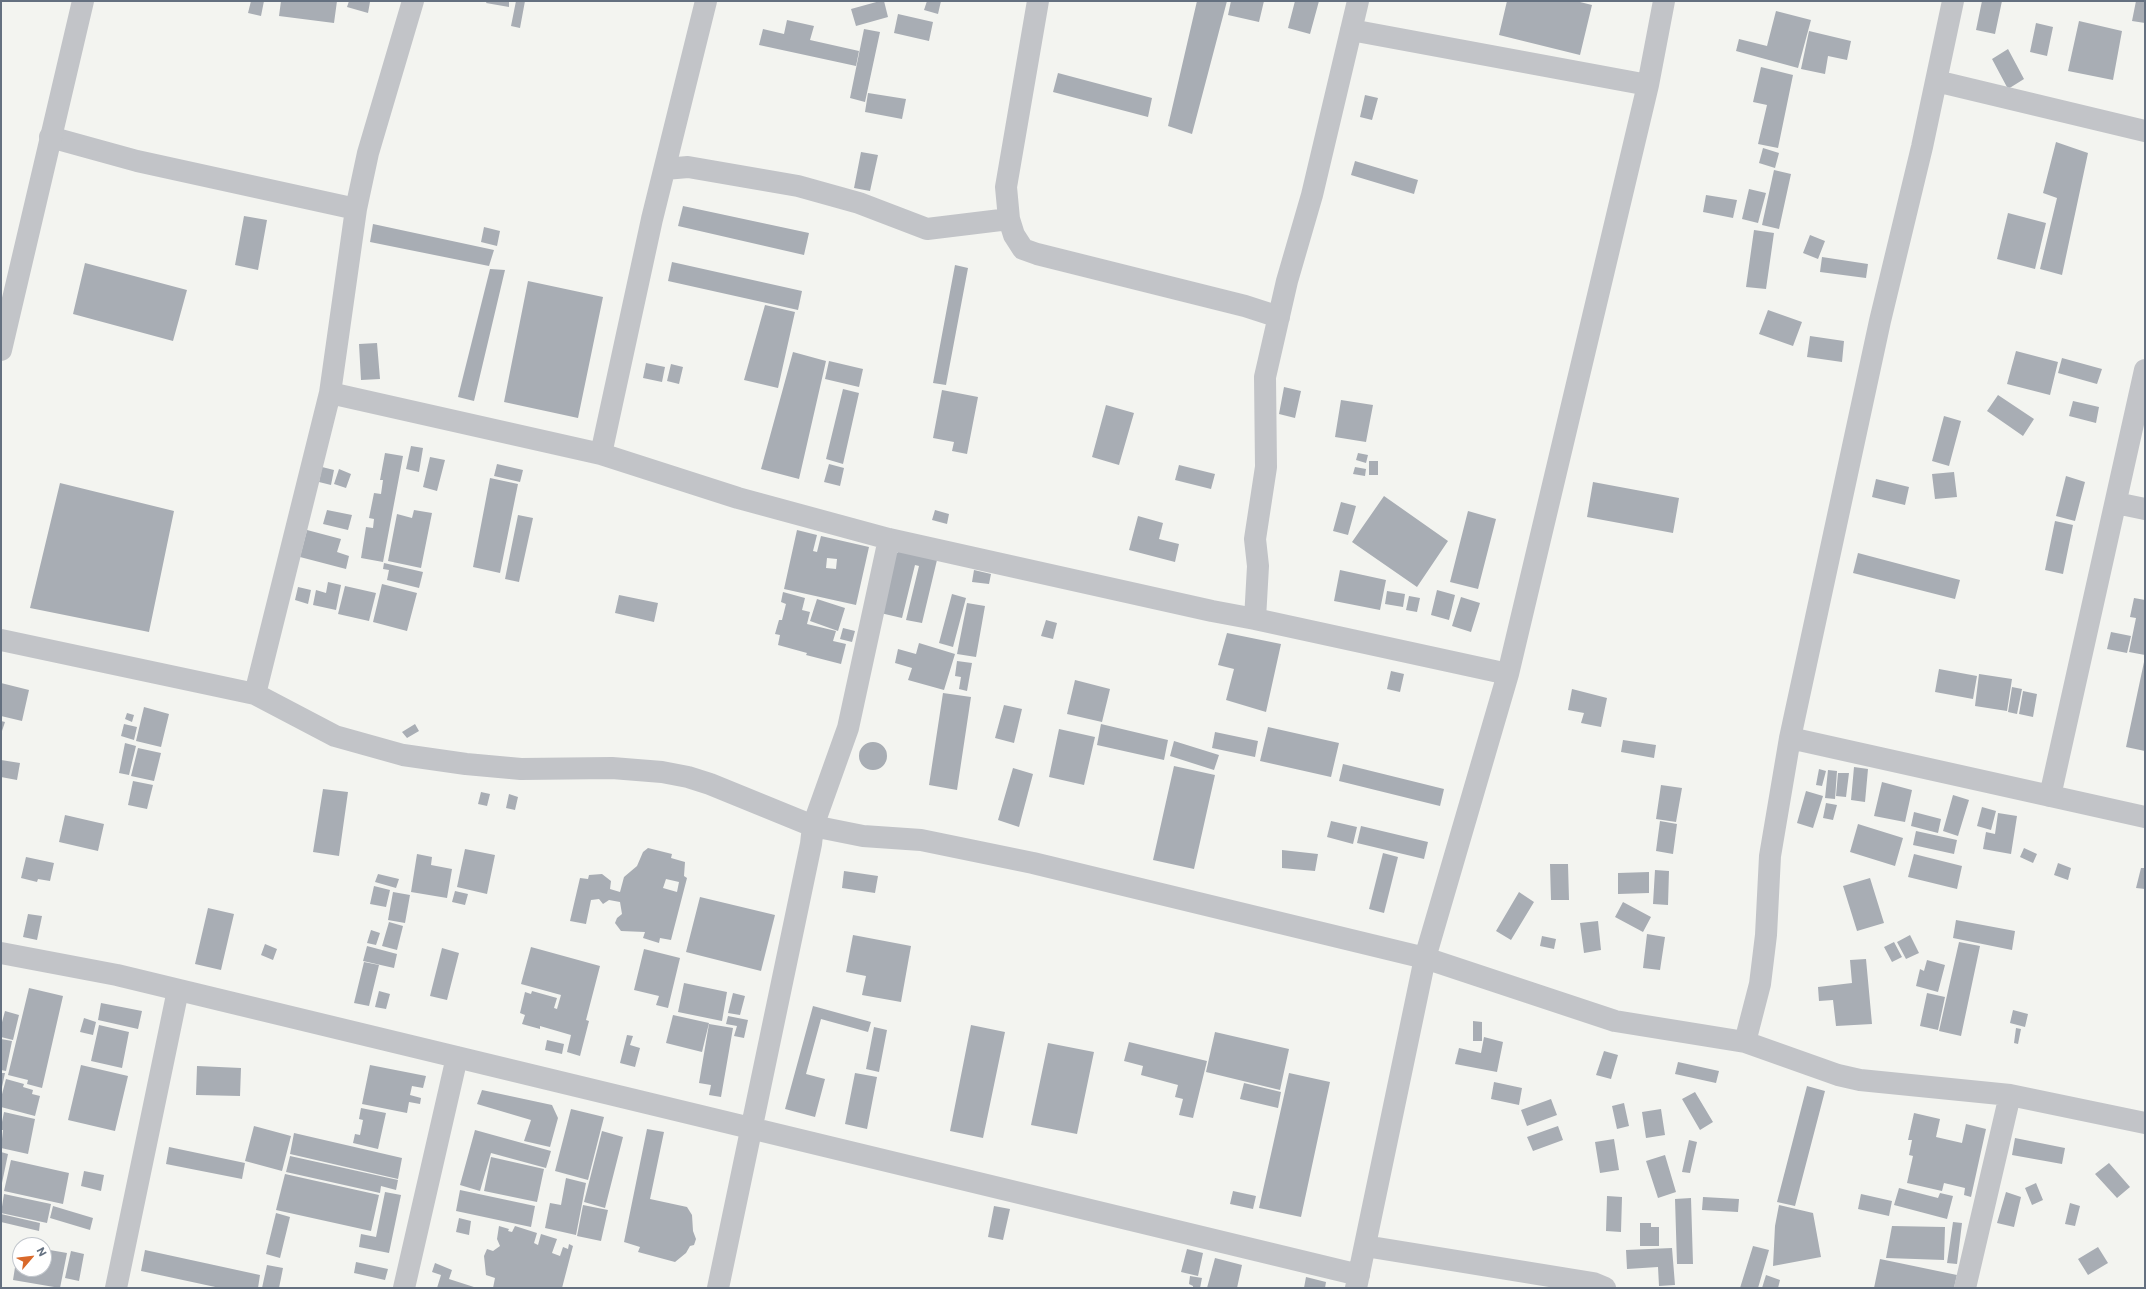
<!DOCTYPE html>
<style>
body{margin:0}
#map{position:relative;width:2146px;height:1289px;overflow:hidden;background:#f3f4f0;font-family:Commissioner,sans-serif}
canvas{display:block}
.frame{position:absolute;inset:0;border:2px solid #647080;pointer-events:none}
.north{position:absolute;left:12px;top:1237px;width:40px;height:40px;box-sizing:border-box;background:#fff;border:1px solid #c1c6cc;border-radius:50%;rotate:62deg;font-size:11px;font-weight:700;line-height:16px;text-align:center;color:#647080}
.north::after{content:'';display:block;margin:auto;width:14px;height:18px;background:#d9692b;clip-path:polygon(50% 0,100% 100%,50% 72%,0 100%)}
</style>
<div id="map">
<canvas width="2146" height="1289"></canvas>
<div class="frame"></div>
<div class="north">N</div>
</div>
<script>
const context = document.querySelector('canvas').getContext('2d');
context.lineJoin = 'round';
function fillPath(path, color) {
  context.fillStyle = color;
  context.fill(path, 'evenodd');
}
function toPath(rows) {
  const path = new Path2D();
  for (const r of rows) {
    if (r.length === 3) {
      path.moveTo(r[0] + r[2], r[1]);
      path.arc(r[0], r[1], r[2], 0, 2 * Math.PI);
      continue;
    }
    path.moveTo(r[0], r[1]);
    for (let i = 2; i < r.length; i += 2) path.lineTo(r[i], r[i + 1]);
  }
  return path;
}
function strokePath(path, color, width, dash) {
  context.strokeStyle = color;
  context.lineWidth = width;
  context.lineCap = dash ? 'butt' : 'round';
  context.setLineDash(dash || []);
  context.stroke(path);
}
fillPath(toPath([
 [251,1,264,1,261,16,248,13],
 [281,1,337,1,334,23,279,16],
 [349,1,370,2,368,13,347,7],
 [487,1,509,1,509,7,486,3],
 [516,1,525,1,520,28,511,26],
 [880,1,884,1,888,17,856,26,851,9],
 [927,1,941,1,938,14,924,10],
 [1197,1,1227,1,1192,134,1168,126],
 [1231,1,1264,1,1259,22,1228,15],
 [1295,1,1319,1,1310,34,1288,28],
 [1507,1,1576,1,1592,5,1580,55,1499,35],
 [1982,1,2002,1,1995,34,1976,30],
 [2136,1,2145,1,2145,23,2132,21],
 [1776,11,1811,20,1798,68,1736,51,1739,39,1767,46],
 [898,14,933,22,929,41,894,33],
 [787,20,814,26,810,40,859,51,856,66,759,45,763,29,784,34],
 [2079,21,2122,31,2113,80,2068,71],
 [2036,23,2053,27,2047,56,2030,52],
 [864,29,880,32,865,102,850,98],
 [1809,31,1851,41,1847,60,1828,56,1825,74,1801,69],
 [2008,49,2024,79,2008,89,1992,59],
 [1761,67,1793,75,1778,148,1758,144,1767,105,1753,102],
 [1058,73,1152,98,1148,117,1053,92],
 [868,93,906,99,902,119,865,112],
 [1365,95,1378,98,1372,120,1360,117],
 [2056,142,2088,153,2062,275,2040,269,2057,198,2043,193],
 [1763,148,1779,153,1775,168,1759,163],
 [861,152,878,155,870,191,854,188],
 [1355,161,1418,180,1414,194,1351,175],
 [1774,170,1791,174,1779,229,1762,225],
 [1749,189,1766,193,1758,223,1742,219],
 [1706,195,1737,200,1733,218,1703,212],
 [683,206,809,233,804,255,678,226],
 [2008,213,2046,223,2035,269,1997,259],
 [244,216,267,220,258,270,235,265],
 [373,224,494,250,489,266,370,242],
 [484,227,500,231,497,246,481,242],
 [1754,230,1774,233,1766,289,1746,287],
 [1810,235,1825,241,1818,259,1803,253],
 [1822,257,1868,264,1866,278,1820,272],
 [672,262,802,291,798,310,668,281],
 [85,263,187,290,173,341,73,314],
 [955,265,968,268,946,385,933,383],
 [490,269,505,270,474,401,458,397],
 [528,281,603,297,578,418,504,402],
 [765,305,795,312,778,388,744,380],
 [1768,310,1802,322,1793,346,1759,334],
 [1810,336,1844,341,1842,362,1807,357],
 [377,343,380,379,361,380,359,344],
 [2016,351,2058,362,2050,395,2007,384],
 [793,352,826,361,799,479,761,469],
 [2062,358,2102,369,2097,384,2058,373],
 [829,361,863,369,859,387,825,379],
 [646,363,665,367,662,382,643,378],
 [671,364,683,367,679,384,667,381],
 [1284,387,1301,391,1295,418,1279,414],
 [843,389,859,393,843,464,826,459],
 [942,390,978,397,967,454,952,451,954,442,933,438],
 [1998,395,2034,419,2023,436,1987,411],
 [1341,400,1373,405,1366,442,1335,437],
 [2073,401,2099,407,2096,423,2069,416],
 [1106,405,1134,413,1119,465,1092,457],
 [1944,416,1961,421,1949,466,1932,461],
 [411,446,423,448,419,472,406,469],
 [385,453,403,456,383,562,361,558,366,527,373,528,374,519,369,518,374,493,381,494,383,480,380,480],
 [1358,453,1368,455,1366,463,1356,460],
 [430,457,445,460,437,491,423,487],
 [1369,461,1378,461,1378,475,1369,475],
 [497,464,523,470,520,482,494,476],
 [829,464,844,468,840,486,824,482],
 [1179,465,1215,474,1211,489,1175,480],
 [322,467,334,470,331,485,319,482],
 [1355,467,1366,469,1365,476,1353,474],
 [339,469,351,474,346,488,334,484],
 [1954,472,1957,497,1935,499,1932,474],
 [2066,476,2085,482,2075,521,2056,516],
 [490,478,518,484,500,573,473,567],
 [1876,479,1909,487,1905,505,1872,497],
 [1593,482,1679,498,1673,533,1587,517],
 [60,483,174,511,149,632,30,608],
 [1384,496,1448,541,1417,587,1352,542],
 [1341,502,1356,506,1348,535,1333,531],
 [327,510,352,515,348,530,323,524],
 [414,510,432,513,421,568,388,561,397,514,412,518],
 [935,510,949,514,947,524,932,520],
 [1468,511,1496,519,1478,589,1450,582],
 [518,515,533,518,519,582,505,579],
 [1138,516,1163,523,1159,539,1179,544,1175,562,1129,550],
 [2055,521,2073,525,2063,574,2045,570],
 [307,530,341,539,337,552,349,556,346,569,300,557],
 [797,530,817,535,813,551,817,552,821,536,869,547,856,605,784,589],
 [827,558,837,559,836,569,826,568],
 [900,551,937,560,922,623,906,620,919,566,915,565,902,618,876,612,890,557],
 [1858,553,1960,580,1955,599,1853,573],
 [384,563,423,572,419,588,387,580,389,570,383,569],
 [974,570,991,574,989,584,972,582],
 [1340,570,1386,580,1380,610,1334,601],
 [328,582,341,585,336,610,313,605,316,590,326,593],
 [382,584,417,593,407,631,373,622],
 [345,586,376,593,369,621,338,614],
 [298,587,311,590,308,604,295,600],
 [1437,590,1455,595,1449,620,1431,615],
 [1387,591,1405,594,1403,607,1385,604],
 [783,592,805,598,802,610,810,612,807,624,836,631,833,641,846,644,841,664,806,655,807,653,778,645,780,635,775,634,779,620,782,620,786,604,781,602],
 [952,594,966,598,953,647,939,643],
 [619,595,658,603,654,622,615,613],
 [1409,596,1420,598,1417,612,1406,610],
 [1461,597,1480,603,1471,632,1452,626],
 [2134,598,2145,600,2145,655,2129,652,2136,618,2130,617],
 [817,599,845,608,838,631,810,621],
 [967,603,985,606,976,657,957,654],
 [1046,620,1057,623,1053,639,1041,636],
 [843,628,855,631,852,642,840,639],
 [2111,632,2131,636,2127,653,2107,649],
 [1227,633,1281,644,1266,712,1226,700,1234,669,1218,665],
 [919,643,955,654,944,690,908,680,912,668,895,663,898,649,916,654],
 [957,661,972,663,967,691,959,689,961,677,955,676],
 [2144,662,2145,662,2145,751,2126,747],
 [1939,669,1977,676,1973,699,1935,692],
 [1391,671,1404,674,1400,692,1387,689],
 [1979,674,2012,679,2007,711,1975,706],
 [1075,680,1110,689,1102,722,1067,714],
 [1,683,29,690,22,721,1,716],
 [2012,687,2022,689,2017,714,2008,712],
 [1572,689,1607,698,1601,727,1581,723,1584,713,1568,710],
 [2023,691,2037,694,2033,717,2019,714],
 [943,693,971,697,957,790,929,785],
 [1004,705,1022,709,1014,743,995,738],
 [144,707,169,714,161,747,136,741],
 [127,713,134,715,132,722,125,719],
 [1,721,5,722,1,734],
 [124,724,137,727,134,740,121,736],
 [415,724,419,731,407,738,402,732],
 [1101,724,1168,740,1164,760,1097,745],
 [1268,727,1339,743,1331,777,1260,761],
 [1059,729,1095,737,1084,785,1049,777],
 [1215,732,1258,741,1255,757,1212,748],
 [1623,740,1656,745,1654,758,1621,752],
 [1174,741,1219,755,1214,770,1170,756],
 [873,756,14],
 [125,743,136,746,129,775,119,773],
 [138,748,161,753,154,781,131,776],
 [1,760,20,763,17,780,1,777],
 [1343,764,1444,789,1440,806,1339,781],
 [1174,766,1215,775,1194,869,1153,860],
 [1854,767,1868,769,1865,802,1851,800],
 [1013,768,1033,774,1019,827,998,820],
 [1819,769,1826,771,1822,786,1816,785],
 [1828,770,1837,771,1835,799,1825,798],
 [1838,773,1849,773,1846,797,1836,796],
 [133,781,153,785,147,809,128,805],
 [1882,782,1912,790,1905,822,1874,816],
 [1661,785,1682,788,1676,822,1656,819],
 [323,789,348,792,339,856,313,852],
 [1806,791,1823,796,1813,828,1797,823],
 [481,792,490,794,487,806,478,804],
 [509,794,518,797,515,810,506,808],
 [1953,795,1969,800,1958,836,1943,831],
 [1826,803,1837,805,1833,820,1823,818],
 [1982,807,1996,811,1991,830,1977,826],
 [1914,812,1941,819,1938,833,1911,826],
 [1998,813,2017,816,2011,854,1983,849,1986,832,1995,834],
 [65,815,104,824,98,851,59,842],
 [1331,821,1357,827,1353,844,1327,837],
 [1660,821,1677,824,1673,854,1656,851],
 [1858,824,1903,838,1895,866,1850,852],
 [1361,826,1428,842,1424,859,1357,843],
 [1916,831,1957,840,1954,854,1913,845],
 [648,848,672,854,671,858,685,862,684,876,687,878,671,940,660,938,659,943,643,938,645,932,621,931,615,923,617,918,622,914,620,902,609,900,603,904,599,899,591,900,586,924,570,921,580,878,588,879,589,875,602,874,611,881,610,889,620,892,624,877,637,866,643,852],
 [666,879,679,882,677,892,663,888],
 [2024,848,2037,854,2033,863,2020,857],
 [465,849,495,855,487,894,457,887],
 [1282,850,1318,854,1315,871,1282,868],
 [1383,853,1398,857,1384,913,1369,909],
 [417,854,432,857,431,865,452,869,447,898,411,892],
 [1914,854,1962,866,1957,889,1908,877],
 [26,857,54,863,50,881,38,879,37,882,21,878],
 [2058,863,2071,868,2068,880,2054,875],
 [1550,864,1568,864,1569,900,1551,900],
 [2141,868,2145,868,2145,889,2136,888],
 [1655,870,1669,871,1668,905,1653,904],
 [844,871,878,876,875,893,842,888],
 [1649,872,1649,893,1618,894,1618,873],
 [378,874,399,879,396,888,375,882],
 [1870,878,1884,923,1857,931,1843,886],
 [374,886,390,890,386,907,370,904],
 [455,891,468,894,465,905,452,902],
 [393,892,410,895,405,923,388,920],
 [1519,892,1534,902,1511,940,1496,931],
 [700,897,775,915,761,971,686,952],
 [1623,902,1651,917,1643,932,1615,917],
 [208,908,234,914,221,970,195,964],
 [28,914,42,916,37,940,23,937],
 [1956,920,2015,931,2012,950,1953,938],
 [1598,921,1601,950,1584,953,1580,923],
 [389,922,403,926,397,950,382,946],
 [371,930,380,933,376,945,367,943],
 [1647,934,1665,937,1660,970,1643,968],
 [853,935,911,946,901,1002,862,995,866,976,846,972],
 [1910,935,1919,953,1906,959,1897,942],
 [1542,936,1556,939,1554,949,1540,946],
 [1894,942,1902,957,1892,962,1884,947],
 [1959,942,1980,946,1961,1036,1939,1031],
 [265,944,277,949,273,960,261,955],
 [367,946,397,954,394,968,363,961],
 [531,947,600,966,586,1020,589,1021,580,1056,567,1052,571,1035,540,1026,540,1029,522,1024,525,1015,520,1013,525,992,531,994,532,991,557,998,554,1008,557,1009,561,995,521,984],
 [442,948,459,953,447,1000,430,996],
 [644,949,680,958,668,1008,656,1005,659,996,634,990],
 [1866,959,1872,1024,1836,1026,1833,1000,1819,1001,1818,987,1852,983,1850,960],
 [1927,960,1945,965,1938,992,1916,986,1920,969,1924,971],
 [364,962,379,965,369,1006,354,1003],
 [684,983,727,992,722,1021,678,1012],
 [29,988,63,996,42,1088,27,1084,28,1080,8,1075],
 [379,991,390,994,386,1009,375,1007],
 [733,993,745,996,740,1015,728,1013],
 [1927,993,1945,997,1938,1030,1920,1026],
 [101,1003,142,1011,138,1029,98,1020],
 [813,1006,871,1022,868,1032,821,1019,806,1074,825,1079,815,1117,785,1109],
 [2013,1010,2028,1014,2025,1027,2010,1023],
 [5,1011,19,1015,13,1040,1,1037,1,1026],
 [673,1015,709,1023,702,1052,666,1043],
 [728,1016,748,1020,744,1038,734,1036,737,1026,726,1024],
 [84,1018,96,1022,93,1035,80,1032],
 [1473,1021,1482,1022,1482,1041,1473,1041],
 [709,1024,733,1028,721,1097,709,1095,711,1085,699,1083],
 [99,1025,129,1032,122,1068,91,1061],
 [971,1025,1005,1032,983,1138,950,1131],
 [874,1027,887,1030,879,1072,866,1069],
 [2016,1028,2021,1029,2018,1044,2014,1043],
 [1215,1032,1289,1049,1280,1090,1206,1072],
 [627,1035,633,1036,630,1045,640,1048,635,1067,620,1063],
 [1484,1037,1503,1042,1497,1072,1455,1064,1459,1048,1481,1053],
 [1,1039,12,1041,6,1071,1,1070],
 [547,1040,564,1044,562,1054,545,1050],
 [1129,1042,1207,1061,1193,1118,1179,1115,1183,1099,1175,1097,1178,1085,1141,1075,1143,1066,1124,1061],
 [1048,1043,1094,1052,1077,1134,1031,1125],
 [1604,1051,1618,1055,1611,1079,1596,1075],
 [1678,1062,1719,1071,1716,1083,1675,1074],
 [81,1065,128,1076,115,1131,68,1120],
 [370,1065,426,1076,423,1088,412,1086,410,1095,421,1098,420,1104,409,1102,407,1113,362,1104],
 [197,1066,241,1068,240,1096,196,1095],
 [1,1073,5,1073,2,1087,1,1087],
 [855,1073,877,1077,867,1129,845,1124],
 [1289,1073,1330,1082,1301,1217,1259,1208],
 [6,1079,24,1084,23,1087,33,1090,32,1094,40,1096,35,1116,1,1107,1,1098],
 [1494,1082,1522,1088,1519,1105,1491,1099],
 [1244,1083,1281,1092,1278,1108,1240,1099],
 [1807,1086,1825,1091,1795,1206,1777,1202],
 [482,1090,552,1105,558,1118,550,1147,524,1141,531,1120,477,1104],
 [1695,1092,1713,1122,1700,1130,1682,1099],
 [1551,1099,1557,1115,1527,1126,1521,1110],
 [1624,1103,1629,1126,1617,1129,1612,1106],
 [361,1108,386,1113,378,1149,353,1143,355,1134,360,1135,363,1120,359,1119],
 [571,1109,604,1117,588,1180,555,1171],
 [1661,1109,1665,1135,1646,1138,1642,1112],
 [4,1112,35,1119,28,1154,1,1148,3,1130,1,1130,1,1127],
 [1914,1113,1940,1119,1936,1137,1962,1143,1966,1124,1986,1129,1971,1197,1964,1195,1965,1188,1944,1183,1942,1191,1907,1183,1913,1156,1909,1155,1912,1140,1908,1140],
 [254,1126,291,1136,282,1171,245,1161],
 [1558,1126,1563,1140,1533,1151,1527,1137],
 [647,1129,664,1132,650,1199,687,1207,692,1215,693,1231,696,1239,694,1245,690,1246,686,1253,675,1262,638,1252,640,1247,624,1242],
 [475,1130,551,1151,546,1168,491,1153,480,1191,460,1185],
 [602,1131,623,1137,605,1208,584,1202],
 [294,1133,402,1158,398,1179,290,1154],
 [2015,1138,2065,1148,2062,1164,2012,1155],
 [1614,1139,1619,1170,1600,1173,1595,1142],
 [1689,1140,1697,1142,1690,1173,1682,1172],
 [169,1147,245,1163,242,1179,166,1164],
 [1,1152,8,1154,2,1183,1,1182],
 [1665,1155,1676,1192,1658,1198,1646,1161],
 [290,1156,398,1180,396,1190,381,1186,380,1193,286,1172],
 [491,1157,544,1169,537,1202,484,1191],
 [11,1160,69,1173,63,1204,4,1191],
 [2109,1163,2130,1187,2117,1198,2095,1174],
 [84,1171,104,1175,101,1191,81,1186],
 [285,1174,379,1195,371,1231,276,1210],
 [566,1178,586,1183,576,1235,545,1228,550,1203,561,1205],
 [2036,1183,2043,1200,2032,1205,2025,1188],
 [1899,1188,1938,1198,1940,1193,1953,1196,1947,1219,1894,1205],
 [460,1190,535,1206,531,1227,456,1211],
 [1233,1191,1256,1196,1253,1209,1230,1204],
 [385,1192,401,1195,389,1253,359,1247,361,1234,376,1237],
 [2006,1192,2021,1197,2014,1227,1997,1223],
 [4,1194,51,1204,47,1223,1,1213],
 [1861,1194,1892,1201,1889,1216,1858,1209],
 [1607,1196,1622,1197,1621,1232,1606,1231],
 [1703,1197,1739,1199,1738,1212,1702,1210],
 [1691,1198,1693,1264,1677,1264,1675,1199],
 [2070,1203,2080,1206,2075,1226,2065,1224],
 [583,1205,608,1210,601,1241,577,1236],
 [1779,1205,1813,1213,1821,1257,1773,1266,1775,1226],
 [53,1206,93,1218,90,1230,50,1218],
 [994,1206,1010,1209,1003,1240,988,1237],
 [276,1213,290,1217,280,1258,266,1254],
 [1,1214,40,1223,39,1231,1,1222],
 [459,1218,471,1221,469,1235,456,1232],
 [1953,1222,1962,1223,1957,1264,1947,1263],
 [1640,1223,1651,1223,1651,1227,1659,1227,1659,1246,1640,1246],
 [499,1226,509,1229,508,1231,512,1232,515,1226,537,1233,534,1243,538,1245,541,1234,557,1239,552,1253,560,1256,563,1247,568,1249,569,1244,573,1246,562,1288,493,1288,495,1278,486,1275,484,1256,487,1249,493,1251,500,1246,497,1239],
 [1892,1226,1945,1227,1944,1260,1886,1258],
 [19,1242,20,1269,44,1269,44,1249,67,1253,60,1288,13,1280],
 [1753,1246,1769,1250,1758,1288,1740,1288],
 [2098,1247,2108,1263,2088,1275,2078,1259],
 [1672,1248,1675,1285,1659,1286,1658,1267,1627,1269,1626,1250],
 [1187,1249,1203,1253,1198,1276,1181,1272],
 [145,1250,260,1275,258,1288,220,1288,141,1271],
 [71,1251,84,1254,79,1281,65,1278],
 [1215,1258,1242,1265,1237,1288,1207,1288],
 [1880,1259,1957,1275,1954,1288,1874,1288],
 [356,1262,388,1269,385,1280,354,1273],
 [435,1263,452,1270,449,1279,477,1288,437,1288,441,1275,432,1272],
 [267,1265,283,1268,279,1288,262,1288],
 [1766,1275,1780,1280,1778,1288,1762,1288],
 [1190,1276,1202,1278,1200,1288,1193,1288,1193,1286,1189,1284],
 [1306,1277,1326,1282,1325,1288,1304,1288]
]), '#a8adb4');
strokePath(toPath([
 [1038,1,1006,187,1009,219,1014,235,1023,249,1037,254,1245,306,1279,317],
 [1351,30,1648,85],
 [1936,81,2145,131],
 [50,137,137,161,356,209],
 [665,169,688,167,798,186,859,203,927,229,1009,219],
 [330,393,601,454,738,498,889,539,1212,611,1255,619,1508,674],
 [601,454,652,219,706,1],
 [2116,503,2145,509],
 [1255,619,1258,566,1255,539,1266,467,1265,377,1287,281,1312,195,1358,1],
 [1,640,255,694,335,736,403,755,466,764,521,769,612,768,662,772,688,777,710,784,813,826,863,836,921,840,1033,863,1425,958,1615,1021,1745,1042,1838,1075,1860,1080,2010,1095,2145,1123],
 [255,694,330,393,356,209,368,153,413,1],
 [1790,738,2145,817],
 [2050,796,2145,370],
 [1,953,117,975,1359,1275],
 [1745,1042,1760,984,1766,935,1770,856,1790,738,1880,321,1922,147,1953,1],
 [1365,1246,1593,1283,1605,1288],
 [116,1288,178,990],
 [404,1288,457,1057],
 [718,1288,811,844,813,826,848,728,889,539],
 [1356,1288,1425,958,1508,674,1648,85,1664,1],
 [1965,1288,2010,1095]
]), '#c2c4c8', 22);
strokePath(toPath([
 [1,350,83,1]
]), '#c2c4c8', 22);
</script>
